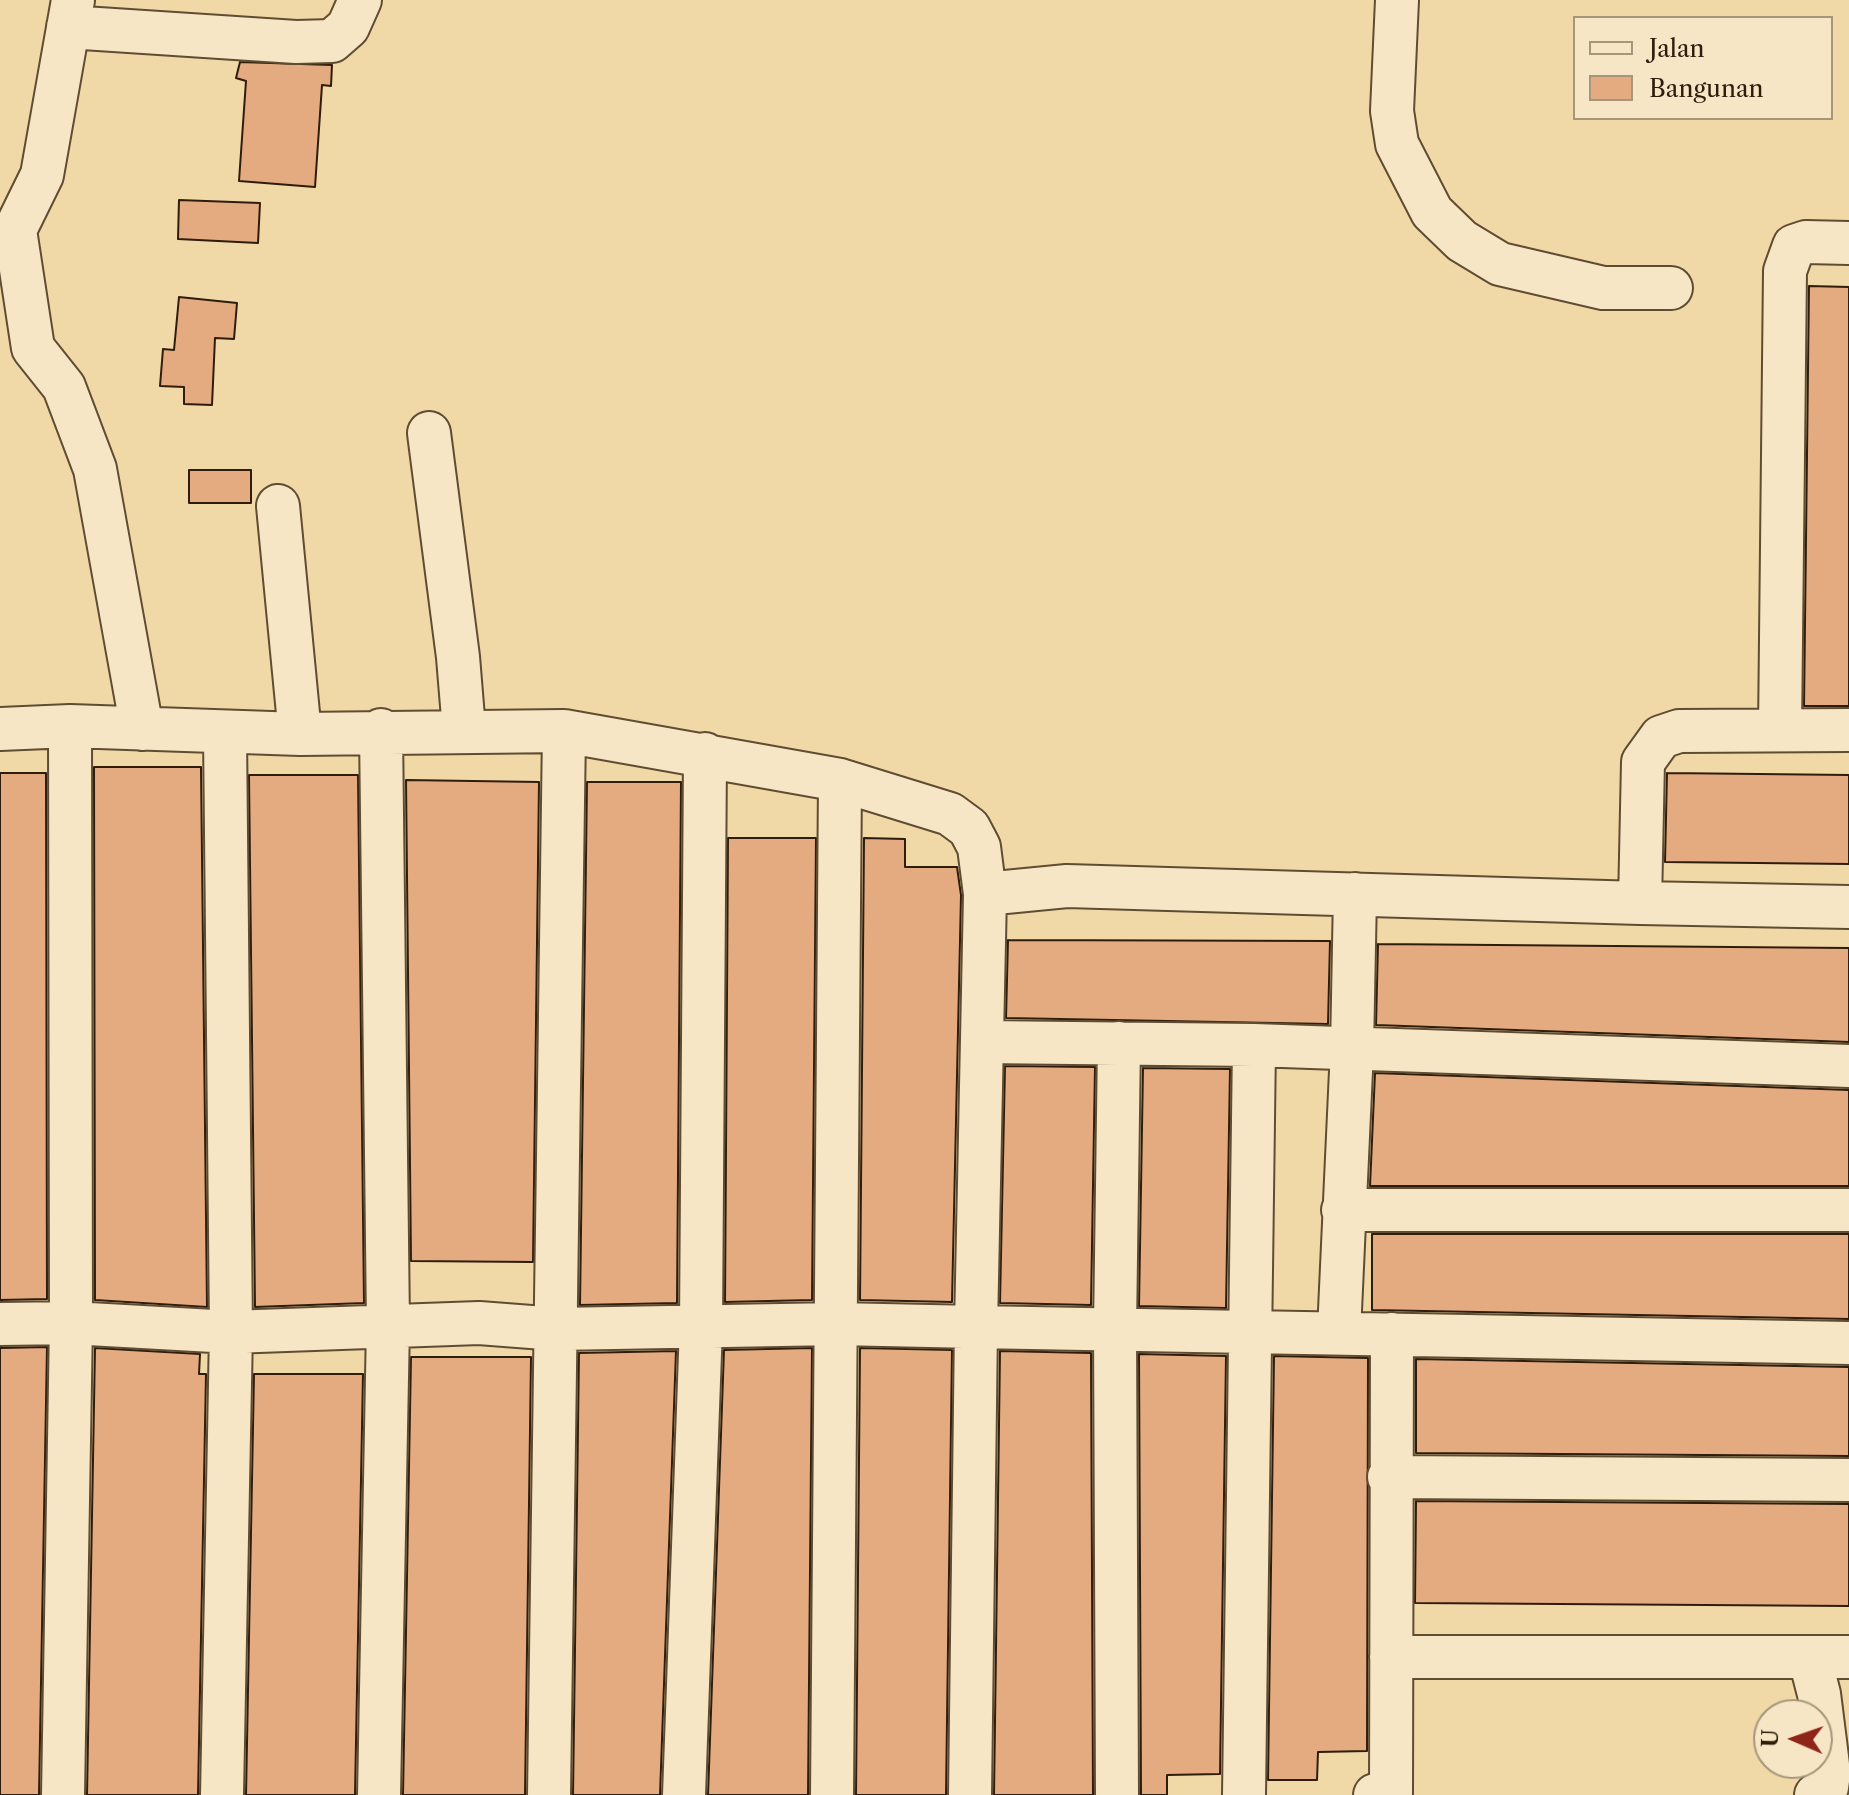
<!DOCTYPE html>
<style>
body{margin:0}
#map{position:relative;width:1849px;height:1795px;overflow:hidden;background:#f1d8a7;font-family:"Libre Caslon Text",serif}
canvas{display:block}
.legend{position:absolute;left:1573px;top:16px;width:260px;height:104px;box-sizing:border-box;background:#f6e6c6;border:2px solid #a6967c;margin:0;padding:10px 14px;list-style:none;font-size:24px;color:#2e1d0c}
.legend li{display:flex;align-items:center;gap:16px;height:40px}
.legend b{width:40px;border:2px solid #a6967c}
.north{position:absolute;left:1753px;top:1699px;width:80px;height:80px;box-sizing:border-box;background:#f6e6c6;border:2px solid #a6967c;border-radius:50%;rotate:272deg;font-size:22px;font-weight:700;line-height:32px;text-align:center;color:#2e1d0c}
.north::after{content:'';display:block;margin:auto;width:28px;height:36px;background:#8f2418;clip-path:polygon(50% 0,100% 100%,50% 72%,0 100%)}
</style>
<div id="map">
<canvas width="1849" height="1795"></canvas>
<ul class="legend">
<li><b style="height:10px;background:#f6e6c6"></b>Jalan</li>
<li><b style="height:22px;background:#e5ab80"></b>Bangunan</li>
</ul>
<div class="north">U</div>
</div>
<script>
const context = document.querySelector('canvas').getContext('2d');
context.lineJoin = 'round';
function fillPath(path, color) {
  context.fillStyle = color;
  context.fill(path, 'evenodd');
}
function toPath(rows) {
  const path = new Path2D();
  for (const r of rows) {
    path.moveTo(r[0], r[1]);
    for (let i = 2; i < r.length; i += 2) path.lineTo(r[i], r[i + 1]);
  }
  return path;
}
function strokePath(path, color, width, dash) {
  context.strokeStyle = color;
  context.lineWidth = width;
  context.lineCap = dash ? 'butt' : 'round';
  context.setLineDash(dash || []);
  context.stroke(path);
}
const building = toPath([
 [240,62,332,65,331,86,322,85,315,187,239,181,246,81,236,78,240,62],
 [179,200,260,203,258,243,178,239,179,200],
 [1809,286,1849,287,1849,706,1804,706,1809,286],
 [179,297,237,303,234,339,215,338,212,405,184,404,184,387,160,386,163,349,174,350,179,297],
 [189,470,251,470,251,503,189,503,189,470],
 [94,767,201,767,207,1307,95,1300,94,767],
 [0,773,46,773,47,1299,0,1300,0,773],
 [1667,773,1849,775,1849,864,1665,862,1667,773],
 [249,775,358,775,364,1303,255,1307,249,775],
 [406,780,539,782,533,1262,411,1261,406,780],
 [587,782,681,782,677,1303,580,1305,587,782],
 [728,838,816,838,812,1300,725,1302,728,838],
 [864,838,905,839,905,867,957,867,961,895,952,1302,860,1300,864,838],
 [1008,940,1330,941,1328,1024,1006,1018,1008,940],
 [1378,944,1849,948,1849,1042,1376,1025,1378,944],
 [1005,1066,1095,1067,1091,1305,1000,1303,1005,1066],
 [1143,1068,1230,1069,1226,1308,1139,1306,1143,1068],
 [1375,1073,1849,1090,1849,1186,1370,1186,1375,1073],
 [1372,1234,1849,1234,1849,1319,1372,1310,1372,1234],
 [47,1347,39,1795,0,1795,0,1348,47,1347],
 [95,1348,200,1354,199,1374,206,1374,198,1795,87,1795,95,1348],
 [812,1348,808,1795,708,1795,724,1350,812,1348],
 [860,1348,952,1350,946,1795,856,1795,860,1348],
 [676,1351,660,1795,573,1795,579,1353,676,1351],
 [1000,1351,1091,1353,1093,1795,994,1795,1000,1351],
 [1139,1354,1226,1356,1220,1774,1167,1775,1167,1795,1141,1795,1139,1354],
 [1274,1356,1368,1358,1367,1751,1318,1752,1317,1780,1268,1780,1274,1356],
 [411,1357,531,1357,525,1795,403,1795,411,1357],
 [1416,1359,1849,1367,1849,1456,1416,1453,1416,1359],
 [254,1374,363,1374,355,1795,246,1795,254,1374],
 [1416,1501,1849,1504,1849,1606,1415,1603,1416,1501]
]);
fillPath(building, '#e5ab80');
strokePath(building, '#2e1d0c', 2);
const minor = toPath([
 [73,0,42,175,15,230,33,348,64,387,95,469,142,729],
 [1397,0,1392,111,1397,144,1432,212,1462,241,1500,264,1603,288,1671,288],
 [68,27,296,42,332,41,348,27,360,0],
 [429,433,458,657,464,730],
 [278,506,300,734],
 [0,729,70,726,300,734,564,731,840,780,950,814,969,828,979,847,985,894,976,1327,1849,1343],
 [1780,730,1785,271,1794,246,1806,242,1849,243],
 [985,894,1067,886,1640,903,1643,762,1661,737,1679,731,1849,730],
 [1640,903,1849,907],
 [982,1042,1254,1045,1849,1066],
 [1343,1210,1849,1210],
 [0,1324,71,1323,231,1332,479,1323,557,1329,837,1324,976,1327,970,1795],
 [1339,1332,1352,1049,1355,894],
 [1389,1477,1849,1480],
 [1391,1657,1849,1657],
 [1810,1659,1819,1694,1829,1773,1827,1787,1816,1795],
 [63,1795,71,1323,70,726],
 [222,1795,231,1332,225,733],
 [379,1795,388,1325,381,730],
 [549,1795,564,731],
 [684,1795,701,1326,705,754],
 [832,1795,840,780],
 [1117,1795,1115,1328,1119,1043],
 [1244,1795,1254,1045],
 [1375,1795,1391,1793,1392,1334]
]);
strokePath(minor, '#5f4c33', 46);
strokePath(minor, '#f6e6c6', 42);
</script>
